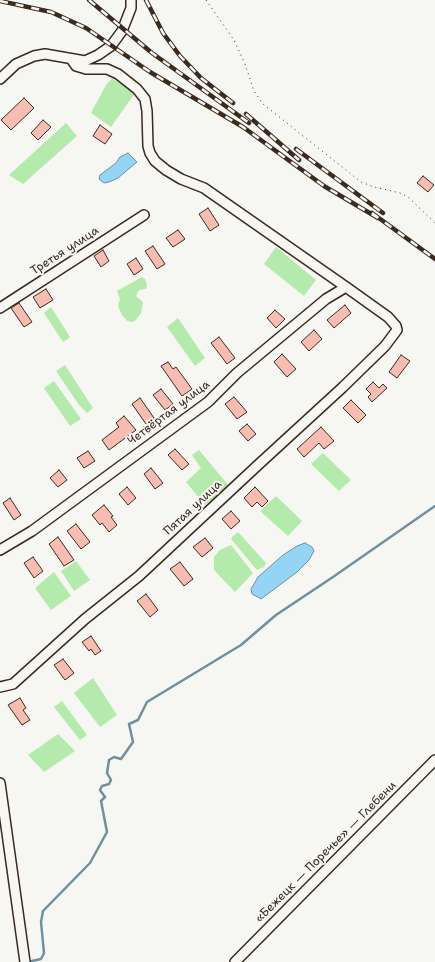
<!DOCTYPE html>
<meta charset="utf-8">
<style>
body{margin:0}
canvas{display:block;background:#f6f6f2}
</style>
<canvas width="435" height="962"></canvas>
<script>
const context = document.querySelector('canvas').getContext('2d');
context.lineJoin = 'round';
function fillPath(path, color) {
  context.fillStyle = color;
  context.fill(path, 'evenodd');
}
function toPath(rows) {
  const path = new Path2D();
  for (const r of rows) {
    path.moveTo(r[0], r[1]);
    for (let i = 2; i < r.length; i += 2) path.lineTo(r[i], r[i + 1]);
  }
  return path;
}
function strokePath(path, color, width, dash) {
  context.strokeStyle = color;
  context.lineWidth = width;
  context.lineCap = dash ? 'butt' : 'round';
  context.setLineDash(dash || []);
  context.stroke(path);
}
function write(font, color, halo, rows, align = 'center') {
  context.font = font + ' "Shantell Sans",sans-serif';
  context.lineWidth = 4;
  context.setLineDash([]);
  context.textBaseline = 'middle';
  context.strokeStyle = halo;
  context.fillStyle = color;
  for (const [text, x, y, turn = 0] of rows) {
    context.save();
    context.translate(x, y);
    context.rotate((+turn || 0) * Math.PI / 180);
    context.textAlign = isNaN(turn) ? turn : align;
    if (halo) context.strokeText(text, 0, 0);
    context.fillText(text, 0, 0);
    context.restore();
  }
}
fillPath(toPath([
 [112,78,135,93,111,127,91,113,106,85],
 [66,123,77,136,23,184,9,175],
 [276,247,316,280,304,296,264,264],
 [142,277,145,279,147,285,146,289,139,290,136,296,143,302,141,313,136,320,133,322,127,321,122,315,118,306,120,299,117,291],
 [51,307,70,337,63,342,44,313],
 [178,318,205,358,195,366,167,327],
 [65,365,93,408,87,413,79,405,56,371],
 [54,381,81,419,70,426,44,388],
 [199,450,228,485,218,495,205,505,186,482,201,468,192,455],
 [323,453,351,480,339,491,311,464],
 [276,496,302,521,288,536,260,511],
 [238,532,266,563,264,567,257,570,231,539,233,536],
 [231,545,253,573,235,592,214,570,214,557,220,550],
 [76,561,90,580,74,591,61,571],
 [54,572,71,596,51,610,35,588],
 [93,678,117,715,100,727,74,693],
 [62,701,87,735,80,740,54,707],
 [58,734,75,751,44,772,28,755]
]), '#b4eaac');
const water = toPath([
 [128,153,137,162,118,178,109,182,104,183,100,180,99,178,100,175,116,163,120,157,128,153],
 [305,543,312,547,314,551,309,560,297,572,261,599,252,594,251,589,258,577,283,555,297,546,305,543]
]);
fillPath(water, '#94d4f5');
strokePath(water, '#70909f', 1);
strokePath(toPath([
 [32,961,41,959,44,953,41,922,43,911,90,863,107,832,101,801,105,797,100,790,102,786,109,784,111,780,107,773,109,760,114,757,121,759,133,742,129,724,138,720,147,702,241,645,276,615,333,577,435,506]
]), '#70909f', 2.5);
const building = toPath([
 [24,98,34,108,11,130,1,120,24,98],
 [43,120,51,127,38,140,31,133,43,120],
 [100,125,112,134,105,144,93,136,100,125],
 [423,176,434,185,428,192,417,183,423,176],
 [208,208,219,225,210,231,199,214,208,208],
 [178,230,185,239,173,247,166,238,178,230],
 [153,246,165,264,157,269,145,251,153,246],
 [103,250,109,261,101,267,94,256,103,250],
 [136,258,143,269,134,275,127,264,136,258],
 [46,289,53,300,40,308,33,297,46,289],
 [19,303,32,322,24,327,11,308,19,303],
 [345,305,351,313,334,328,327,320,345,305],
 [275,310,285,319,276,328,267,318,275,310],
 [314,330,322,339,309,351,301,342,314,330],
 [219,337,235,358,227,364,211,343,219,337],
 [282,354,296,369,287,377,274,362,282,354],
 [401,355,410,361,397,378,389,372,401,355],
 [168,362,173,369,176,367,192,389,182,396,161,366,168,362],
 [373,382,379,388,383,384,387,388,372,402,368,397,371,394,366,389,373,382],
 [161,389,173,404,165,410,153,395,161,389],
 [234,397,247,412,237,419,225,404,234,397],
 [140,398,154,418,146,424,132,404,140,398],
 [351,400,366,415,358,423,343,408,351,400],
 [124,416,136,430,109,450,102,440,119,427,116,423,124,416],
 [247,424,256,434,248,441,239,431,247,424],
 [321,427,334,441,324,449,319,443,304,457,297,449,321,427],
 [175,449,189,464,182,470,168,455,175,449],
 [88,451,95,461,84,468,77,458,88,451],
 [151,468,163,483,155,489,144,474,151,468],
 [59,470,67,480,58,487,50,478,59,470],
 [127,487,136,498,128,505,119,494,127,487],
 [255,487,268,501,262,507,257,502,252,507,244,498,255,487],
 [10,498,21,515,14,520,3,503,10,498],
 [104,505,113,516,111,517,117,525,109,532,102,523,100,525,92,515,104,505],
 [231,511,240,521,231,529,222,519,231,511],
 [76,524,90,542,81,549,67,531,76,524],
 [58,537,74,560,64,566,49,544,58,537],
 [205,538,213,548,202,557,193,547,205,538],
 [33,557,43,571,34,578,24,563,33,557],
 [180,562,193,579,184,586,170,569,180,562],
 [146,594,158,610,150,617,137,601,146,594],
 [91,636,101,651,95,655,91,649,89,651,82,642,91,636],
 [63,659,74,673,65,680,54,665,63,659],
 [20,698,26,708,23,710,30,720,22,725,8,705,20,698]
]);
fillPath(building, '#f8bdb2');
strokePath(building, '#3b2a1e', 1);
const minor = toPath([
 [0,79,16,64,34,56,45,54,85,61,98,55,111,46,122,31,131,8,131,0],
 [0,308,144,215],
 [0,550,32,531,208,402,237,373,326,299,346,287],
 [0,687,13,684,85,619,139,576,258,465,343,387,385,346,397,330,396,326,388,317,346,287,204,188,181,179,166,170,155,161,150,153,148,146,147,111,145,99,137,89,118,74,107,69,86,69,76,66,71,59],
 [0,783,25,962],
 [235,962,435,760]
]);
strokePath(minor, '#3b2a1e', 12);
strokePath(toPath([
 [206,0,234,40,245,64,254,91,263,104,361,182,374,187,400,193,408,197,435,223]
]), '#3b2a1e', 1, [1, 4]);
strokePath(minor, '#f6f6f2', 9);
const rail = toPath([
 [89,0,152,53,249,123],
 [146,0,163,33,180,56,201,78,233,103],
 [0,1,51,12,86,28,150,72,243,127,324,186,378,218],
 [246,114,299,160],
 [296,149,383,213],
 [372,213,435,259]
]);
strokePath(rail, '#3b2a1e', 4.5);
strokePath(rail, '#f6f6f2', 2.5, [8]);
write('12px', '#3b2a1e', '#f6f6f2', [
 ["Третья улица",65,251,-33],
 ["Четвёртая улица",169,413,-37],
 ["Пятая улица",193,508,-43],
 ["«Бежецк — Поречье» — Глебени",326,852,-45]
]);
</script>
